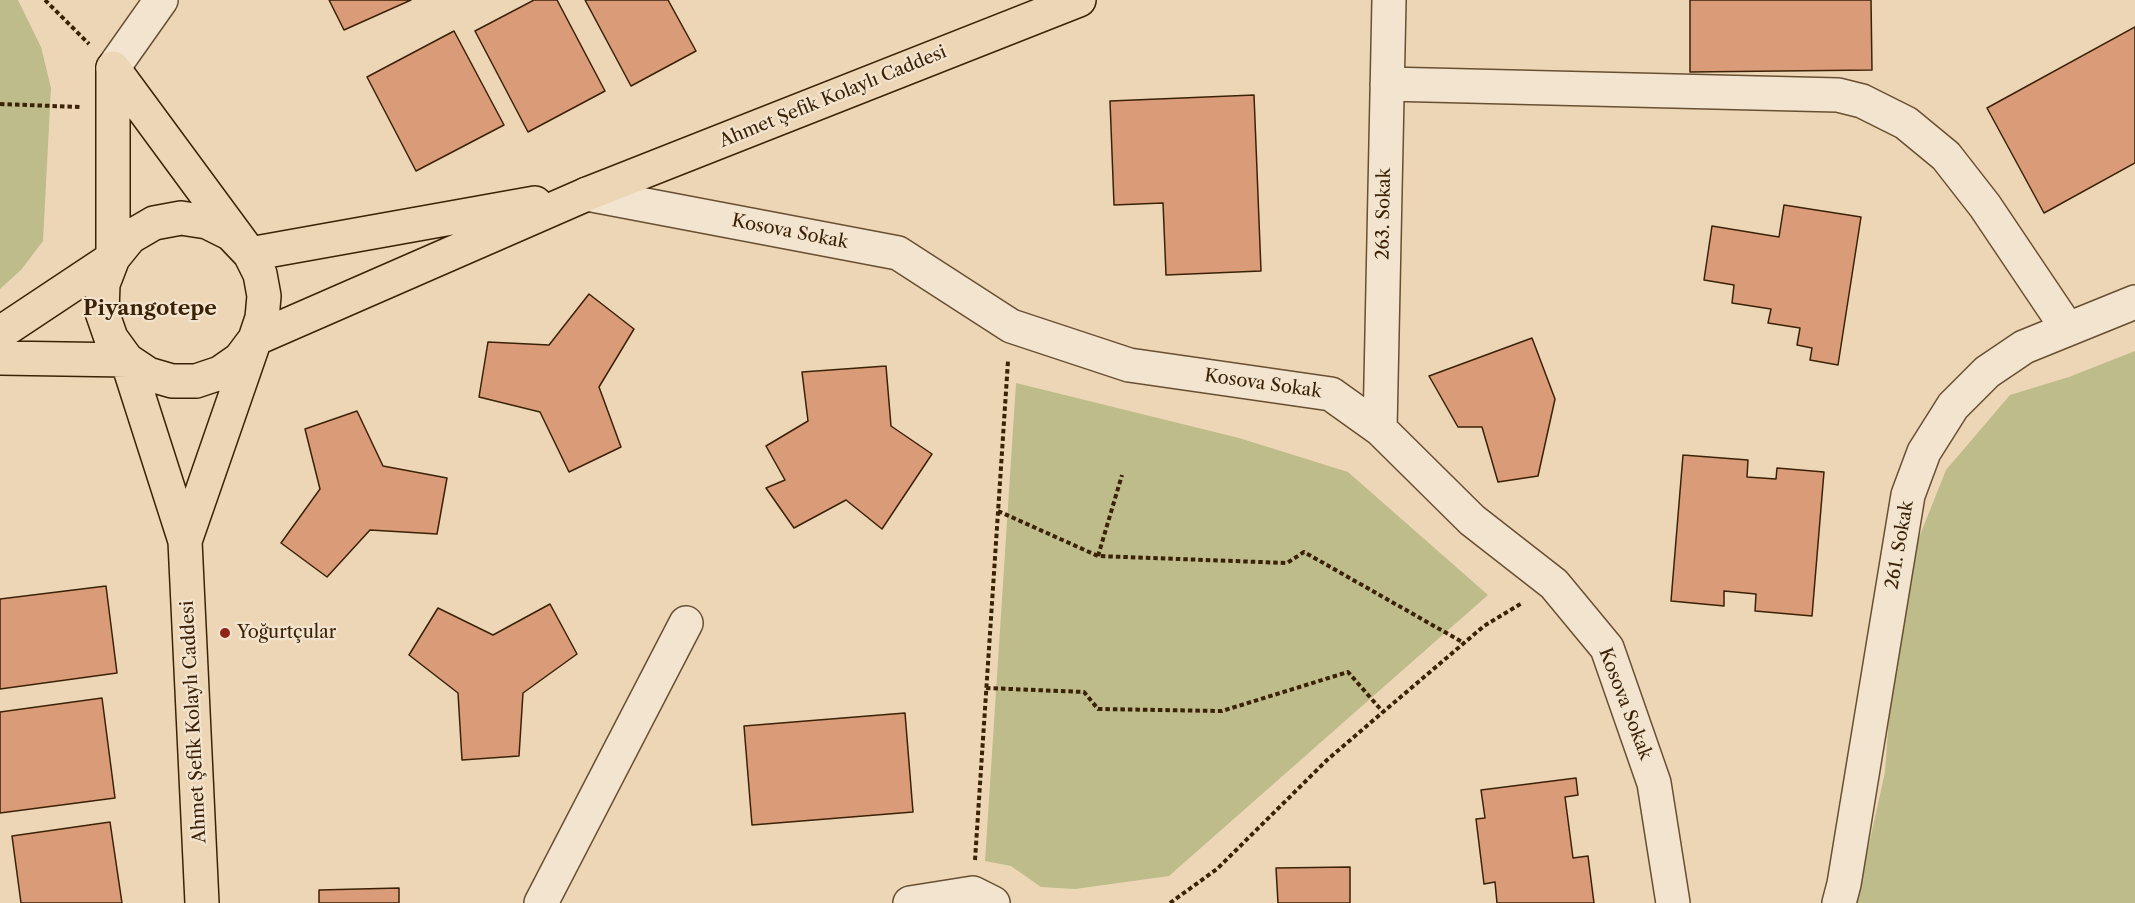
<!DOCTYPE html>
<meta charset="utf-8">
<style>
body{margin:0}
canvas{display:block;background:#edd6b5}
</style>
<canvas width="2135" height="903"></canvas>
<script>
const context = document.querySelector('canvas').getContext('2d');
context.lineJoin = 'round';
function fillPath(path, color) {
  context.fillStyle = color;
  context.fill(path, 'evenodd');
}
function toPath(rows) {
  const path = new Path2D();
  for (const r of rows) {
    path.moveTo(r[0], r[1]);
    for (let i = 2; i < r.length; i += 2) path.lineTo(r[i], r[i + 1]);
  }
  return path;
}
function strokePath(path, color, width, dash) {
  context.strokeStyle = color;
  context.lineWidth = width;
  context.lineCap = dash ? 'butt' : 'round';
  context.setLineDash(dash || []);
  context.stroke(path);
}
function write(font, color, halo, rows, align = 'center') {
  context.font = font + ' "Libre Caslon Text",serif';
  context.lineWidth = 4.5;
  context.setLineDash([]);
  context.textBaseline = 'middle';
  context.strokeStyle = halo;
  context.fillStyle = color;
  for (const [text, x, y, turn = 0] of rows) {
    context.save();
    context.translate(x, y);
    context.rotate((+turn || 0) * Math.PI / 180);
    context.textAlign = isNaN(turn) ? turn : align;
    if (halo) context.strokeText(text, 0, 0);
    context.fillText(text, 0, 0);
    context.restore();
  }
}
fillPath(toPath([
 [0,0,18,0,41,47,51,88,43,241,21,270,0,289],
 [2135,351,2135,903,1856,903,1885,772,1898,590,1946,470,2010,395,2069,377],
 [1016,383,1239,438,1348,472,1488,595,1169,876,1075,889,1041,887,1011,866,985,861]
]), '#bebc8a');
const building = toPath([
 [329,0,411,0,344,30,329,0],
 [534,0,557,0,605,91,528,132,475,31,534,0],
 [585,0,668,0,696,51,631,86,585,0],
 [1690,0,1871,0,1872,70,1690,72,1690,0],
 [2135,27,2135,163,2044,213,1987,108,2135,27],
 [454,31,504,125,416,171,367,77,454,31],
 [1254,95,1261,271,1166,275,1163,203,1114,205,1110,101,1254,95],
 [1784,205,1861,217,1838,365,1810,360,1812,348,1797,345,1800,328,1768,323,1771,309,1732,303,1734,285,1704,280,1712,226,1779,237,1784,205],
 [589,294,634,329,599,387,621,447,569,472,540,412,479,397,488,342,549,345,589,294],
 [1532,338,1555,399,1538,476,1498,482,1482,427,1458,427,1429,376,1532,338],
 [886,366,891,426,932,454,882,529,846,500,794,528,766,488,785,480,766,446,808,421,802,372,886,366],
 [357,411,383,466,447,478,437,534,370,530,327,577,281,543,320,489,305,429,357,411],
 [1683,455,1748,460,1747,477,1776,479,1777,468,1824,472,1812,616,1755,611,1756,594,1724,591,1724,606,1671,601,1683,455],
 [106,586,117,673,0,689,0,599,106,586],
 [550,604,577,654,523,693,519,756,462,760,458,693,409,655,438,608,493,635,550,604],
 [102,698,115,798,0,813,0,712,102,698],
 [905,713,913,812,752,825,744,726,905,713],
 [1576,778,1578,795,1565,797,1573,858,1588,856,1594,903,1497,903,1495,882,1484,884,1476,819,1485,818,1481,790,1576,778],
 [110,822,122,903,21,903,12,836,110,822],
 [1350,867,1350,903,1278,903,1276,868,1350,867],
 [399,888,399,903,319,903,319,890,399,888]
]);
fillPath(building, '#da9b78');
strokePath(building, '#3b2206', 1.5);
const minor = toPath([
 [113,68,161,0],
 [1387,84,1838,95,1862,101,1906,123,1946,156,1985,206,2067,328],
 [587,194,898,253,1011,326,1129,365,1331,394,1380,429,1472,520,1554,584,1607,648,1654,783,1673,903],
 [1380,429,1389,0],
 [541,903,686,623],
 [910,903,973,893,993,903],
 [1839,903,1844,884,1908,495,1924,452,1953,406,1987,372,2024,347,2135,302]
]);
const major = toPath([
 [113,68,250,254,260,274,264,296,262,318,255,339,240,359,220,373,196,381,172,381,148,374,127,360,111,338,102,312,103,284,113,258,130,237,154,223,181,218,207,222,231,234,250,254],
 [250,254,535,203],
 [0,333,113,258,113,68],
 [0,358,127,360],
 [127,360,185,541,202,903],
 [185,541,255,339,587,194,1079,0]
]);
strokePath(minor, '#684f32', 36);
strokePath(major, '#3b2206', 36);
strokePath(toPath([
 [45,0,89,44],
 [0,104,80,107],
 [998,511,1098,556,1287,563,1304,552,1464,643],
 [1098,556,1122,475],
 [986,688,1084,692,1098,709,1222,711,1348,672,1383,712],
 [975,860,1008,361],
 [1170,903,1217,869,1327,760,1383,712,1484,626,1522,603]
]), '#3b2206', 4, [4.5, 3]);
strokePath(minor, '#f3e4cf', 33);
strokePath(major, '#edd6b5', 33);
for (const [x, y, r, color] of [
 [225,633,6,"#8f2418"]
]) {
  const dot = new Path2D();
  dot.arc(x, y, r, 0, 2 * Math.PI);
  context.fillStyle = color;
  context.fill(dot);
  strokePath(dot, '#f3e4cf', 2);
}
write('18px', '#3b2206', '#f3e4cf', [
 ["Ahmet Şefik Kolaylı Caddesi",833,97,-22],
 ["263. Sokak",1384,214,-89],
 ["Kosova Sokak",790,232,11],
 ["Kosova Sokak",1263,384,8],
 ["261. Sokak",1900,545,-80],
 ["Kosova Sokak",1625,704,69],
 ["Ahmet Şefik Kolaylı Caddesi",194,722,-93]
]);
write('18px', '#3b2206', '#f3e4cf', [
 ["Yoğurtçular",237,633]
], 'left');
write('bold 21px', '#3b2206', '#f3e4cf', [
 ["Piyangotepe",150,309]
]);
</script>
